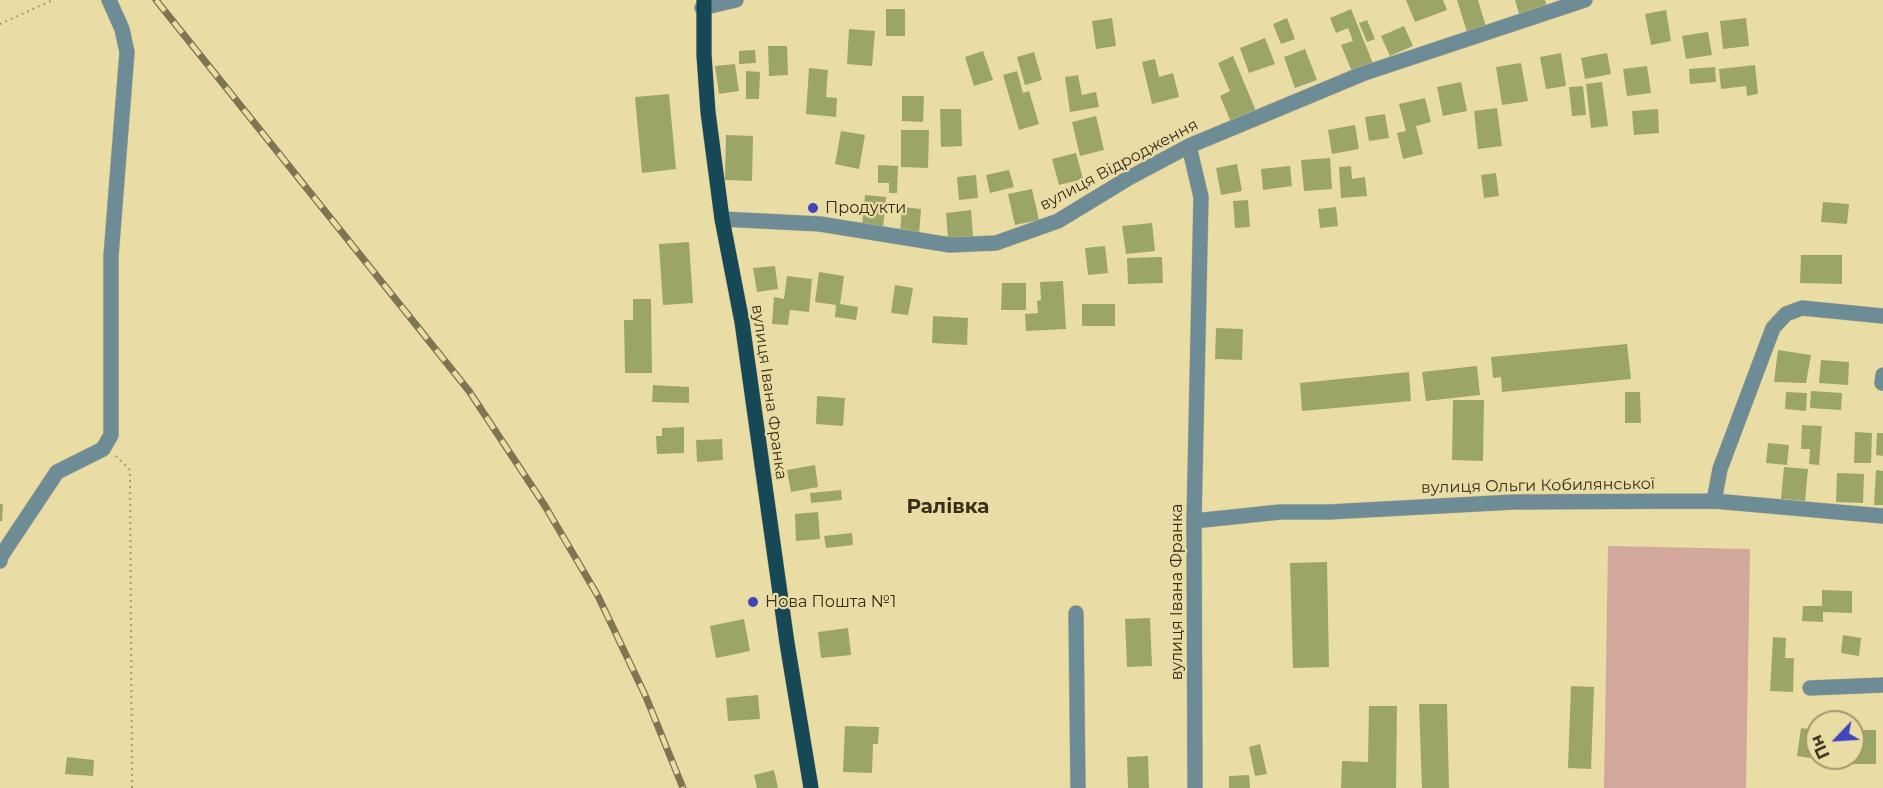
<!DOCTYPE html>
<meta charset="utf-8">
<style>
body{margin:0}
#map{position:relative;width:1883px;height:788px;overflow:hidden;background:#eadca5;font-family:Montserrat,sans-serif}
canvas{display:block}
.north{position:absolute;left:1805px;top:710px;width:60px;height:60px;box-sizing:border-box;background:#eadca5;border:2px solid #a2976d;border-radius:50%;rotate:245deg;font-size:16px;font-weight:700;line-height:24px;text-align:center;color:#352f1a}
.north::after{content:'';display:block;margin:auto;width:21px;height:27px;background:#4245ba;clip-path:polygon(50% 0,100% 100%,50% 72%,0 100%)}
</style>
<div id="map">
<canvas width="1883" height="788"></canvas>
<div class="north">Пн</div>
</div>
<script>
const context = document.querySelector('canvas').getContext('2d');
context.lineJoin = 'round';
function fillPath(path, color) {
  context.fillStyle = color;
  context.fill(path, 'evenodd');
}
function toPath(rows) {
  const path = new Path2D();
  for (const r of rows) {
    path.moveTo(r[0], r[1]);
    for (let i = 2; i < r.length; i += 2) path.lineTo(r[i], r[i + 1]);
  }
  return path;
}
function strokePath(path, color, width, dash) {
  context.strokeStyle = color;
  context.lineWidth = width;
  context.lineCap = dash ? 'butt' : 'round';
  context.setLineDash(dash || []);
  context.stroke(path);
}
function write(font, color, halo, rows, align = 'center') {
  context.font = font + ' Montserrat,sans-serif';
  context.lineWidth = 4.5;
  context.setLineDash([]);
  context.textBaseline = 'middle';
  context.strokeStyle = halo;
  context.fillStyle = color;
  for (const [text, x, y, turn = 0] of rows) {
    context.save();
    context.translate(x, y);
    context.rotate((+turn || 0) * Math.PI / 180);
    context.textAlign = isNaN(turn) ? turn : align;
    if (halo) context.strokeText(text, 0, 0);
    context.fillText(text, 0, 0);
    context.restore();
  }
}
fillPath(toPath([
 [1608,546,1750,549,1746,788,1604,788]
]), '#d3a89c');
fillPath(toPath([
 [1406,0,1443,0,1447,10,1415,22],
 [1457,0,1478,0,1486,27,1467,32],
 [1515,0,1545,0,1548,10,1520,17],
 [886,9,905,9,905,36,886,36],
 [1351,9,1374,66,1353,74,1341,45,1353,41,1348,28,1336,33,1330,18],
 [1666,10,1671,41,1651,45,1645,14],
 [1112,18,1116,46,1096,49,1092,21],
 [1287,18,1295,39,1281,44,1273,24],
 [1746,18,1749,46,1723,49,1720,21],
 [1367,20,1375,39,1367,42,1359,23],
 [1404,26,1413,46,1390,56,1381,36],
 [849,29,875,31,872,66,847,64],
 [1708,32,1712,55,1686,59,1682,36],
 [1265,38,1275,64,1249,73,1240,48],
 [768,46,787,46,788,75,769,76],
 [1305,49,1317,80,1295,88,1284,57],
 [755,50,756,63,739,64,739,51],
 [983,51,993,80,974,86,965,57],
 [1034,52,1042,80,1025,85,1017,57],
 [1561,53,1566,86,1546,89,1540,57],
 [1607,53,1611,74,1585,79,1581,58],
 [1233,56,1256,111,1231,122,1220,96,1230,91,1218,63],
 [1155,59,1159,77,1173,73,1179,97,1152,104,1142,62],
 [1521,63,1528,101,1502,105,1496,67],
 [735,64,739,91,719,94,715,66],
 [1755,65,1758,94,1747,96,1746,86,1721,89,1719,69],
 [1647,66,1651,93,1627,96,1623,69],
 [1715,67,1716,82,1690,84,1689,69],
 [809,68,828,70,826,97,837,98,836,117,806,114],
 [746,71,760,72,759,99,746,99],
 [1017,71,1023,93,1029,91,1039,124,1019,130,1003,75],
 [1078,75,1082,95,1096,92,1099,107,1070,112,1065,77],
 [1461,82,1467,111,1443,116,1437,87],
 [1602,82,1608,126,1591,128,1586,84],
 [1583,86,1586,115,1572,116,1569,87],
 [669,94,676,169,642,173,635,97],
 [902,96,924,96,923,122,902,121],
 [1425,98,1431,122,1416,126,1423,154,1403,159,1397,133,1406,131,1399,104],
 [1497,108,1502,146,1478,149,1474,111],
 [940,109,961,109,962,146,941,147],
 [1658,109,1659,133,1634,135,1632,111],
 [1385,114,1389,138,1369,141,1365,117],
 [1096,116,1104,150,1080,156,1072,122],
 [1355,125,1359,149,1332,154,1328,130],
 [901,130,929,130,928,168,901,167],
 [841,131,865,135,859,169,835,164],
 [726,135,753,136,752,181,725,180],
 [1076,153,1083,179,1059,185,1052,159],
 [1330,158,1332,189,1304,191,1301,160],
 [1237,164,1242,191,1221,195,1216,168],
 [878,165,898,166,897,193,889,193,889,183,878,183],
 [1290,166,1292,186,1263,190,1261,169],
 [1351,166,1352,179,1365,177,1367,196,1341,198,1339,167],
 [1009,170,1014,187,990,193,986,175],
 [1496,173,1499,196,1484,198,1481,175],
 [976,175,978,198,959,200,957,177],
 [1032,189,1039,220,1015,225,1008,194],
 [865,195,886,197,883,228,862,226],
 [1248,200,1250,227,1235,228,1233,201],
 [1823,202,1849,204,1847,224,1821,222],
 [902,207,921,209,919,235,900,233],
 [1336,207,1338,226,1320,228,1318,209],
 [971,210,973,236,948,239,946,213],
 [1152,223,1155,251,1126,254,1122,226],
 [689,242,693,303,663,305,659,244],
 [1105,246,1108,273,1088,275,1085,248],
 [1801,255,1842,255,1842,284,1800,283],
 [1162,257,1163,283,1128,284,1127,258],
 [775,266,778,289,757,292,753,268],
 [819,272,844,276,840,304,858,307,856,320,835,317,836,305,815,302],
 [787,276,812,279,809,312,790,310,788,325,772,324,774,297,784,299],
 [1063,281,1066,329,1026,331,1025,314,1038,313,1037,301,1041,300,1040,282],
 [1002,283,1026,283,1026,310,1001,310],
 [895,285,913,288,908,315,891,313],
 [633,299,651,299,652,373,625,373,624,320,633,320],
 [1082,304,1115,304,1115,326,1082,326],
 [933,316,968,318,967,345,932,343],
 [1216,328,1243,329,1242,360,1215,359],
 [1627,344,1631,379,1502,392,1501,377,1493,378,1491,357],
 [1778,350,1811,355,1806,383,1774,382],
 [1821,360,1849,362,1848,385,1819,383],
 [1477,366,1480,395,1426,401,1422,372],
 [1409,372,1411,401,1302,411,1300,383],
 [653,385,689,387,689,403,652,402],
 [1811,391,1842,393,1841,410,1810,408],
 [1625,392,1640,392,1641,423,1625,423],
 [1786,392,1807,393,1806,411,1785,409],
 [817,396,845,398,843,426,816,424],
 [1453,400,1484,400,1483,461,1452,460],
 [1802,425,1822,426,1819,465,1809,464,1810,449,1801,449],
 [684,427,684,453,657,454,656,436,662,436,662,428],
 [1855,432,1872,433,1871,463,1854,463],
 [1877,433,1883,433,1883,456,1876,455],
 [722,439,723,460,697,462,696,440],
 [1768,443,1789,445,1787,465,1766,463],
 [815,465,818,487,791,492,787,470],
 [1784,467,1808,469,1805,501,1781,499],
 [1876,470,1883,471,1883,505,1874,505],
 [1837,473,1864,474,1863,503,1836,502],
 [841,490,842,500,811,503,810,493],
 [0,504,3,504,2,521,0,521],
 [818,512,820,539,796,541,795,514],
 [852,533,853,545,826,548,824,536],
 [1327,562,1329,667,1293,668,1290,563],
 [1822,590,1852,591,1852,613,1823,612,1823,622,1802,621,1803,606,1822,606],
 [1150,618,1152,666,1127,667,1125,619],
 [744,619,750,651,716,658,710,626],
 [848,628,851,655,821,658,818,632],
 [1843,635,1861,638,1859,656,1841,653],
 [1773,637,1786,638,1785,658,1794,658,1793,692,1770,691],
 [1571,686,1594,687,1591,769,1568,768],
 [758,695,760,719,728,721,726,698],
 [1419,704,1447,704,1449,788,1422,788],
 [1369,706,1397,706,1396,788,1341,788,1342,761,1368,762],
 [845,726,879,727,878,744,873,744,872,773,843,772],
 [1801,728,1817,730,1817,759,1797,756],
 [1853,730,1876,730,1876,764,1845,764,1845,758,1853,758],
 [1260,744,1267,774,1255,776,1249,747],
 [1148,756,1149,788,1128,788,1127,757],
 [67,757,94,760,93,776,65,774],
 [774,770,778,788,757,788,754,775],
 [1249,775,1250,788,1229,788,1229,776]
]), '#9ca568');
const minor = toPath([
 [702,8,736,0],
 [1189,146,1201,197,1194,521,1195,788],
 [722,219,820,224,950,245,996,243,1058,221,1127,179,1189,146,1362,74,1585,0],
 [1882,383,1883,375],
 [1714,501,1720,469,1773,328,1786,314,1802,308,1883,316],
 [1194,521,1280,512,1329,512,1514,502,1714,501,1883,516],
 [0,561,1,556,57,472,103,449,111,435,111,256,127,52,122,29,109,0],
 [1076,613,1078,788],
 [1810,688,1883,685]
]);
const major = toPath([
 [704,0,704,55,708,112,722,219,742,322,787,643,811,788]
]);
strokePath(minor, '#c6b989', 16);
strokePath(major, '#c6b989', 16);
strokePath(toPath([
 [0,24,53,0],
 [116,456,130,470,132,788]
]), '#958b64', 2, [1.5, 4.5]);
strokePath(minor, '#6d8c95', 15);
strokePath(major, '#164955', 15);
const rail = toPath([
 [156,0,469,391,545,506,598,596,646,697,683,788]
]);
strokePath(rail, '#7e7552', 7);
strokePath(rail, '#eadca5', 4.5, [14]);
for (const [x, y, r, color] of [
 [813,208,6,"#4245ba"],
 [753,602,6,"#4245ba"]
]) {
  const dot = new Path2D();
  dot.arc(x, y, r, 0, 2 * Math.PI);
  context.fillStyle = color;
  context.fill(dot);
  strokePath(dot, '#eadca5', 2);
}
write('16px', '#352f1a', '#eadca5', [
 ["вулиця Відродження",1119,165,-28],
 ["вулиця Івана Франка",769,392,82],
 ["вулиця Ольги Кобилянської",1538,486,-1],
 ["вулиця Івана Франка",1177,592,-90]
]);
write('16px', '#352f1a', '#eadca5', [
 ["Продукти",825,208],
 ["Нова Пошта №1",765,602]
], 'left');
write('bold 20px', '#352f1a', '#eadca5', [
 ["Ралівка",948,507]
]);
</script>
